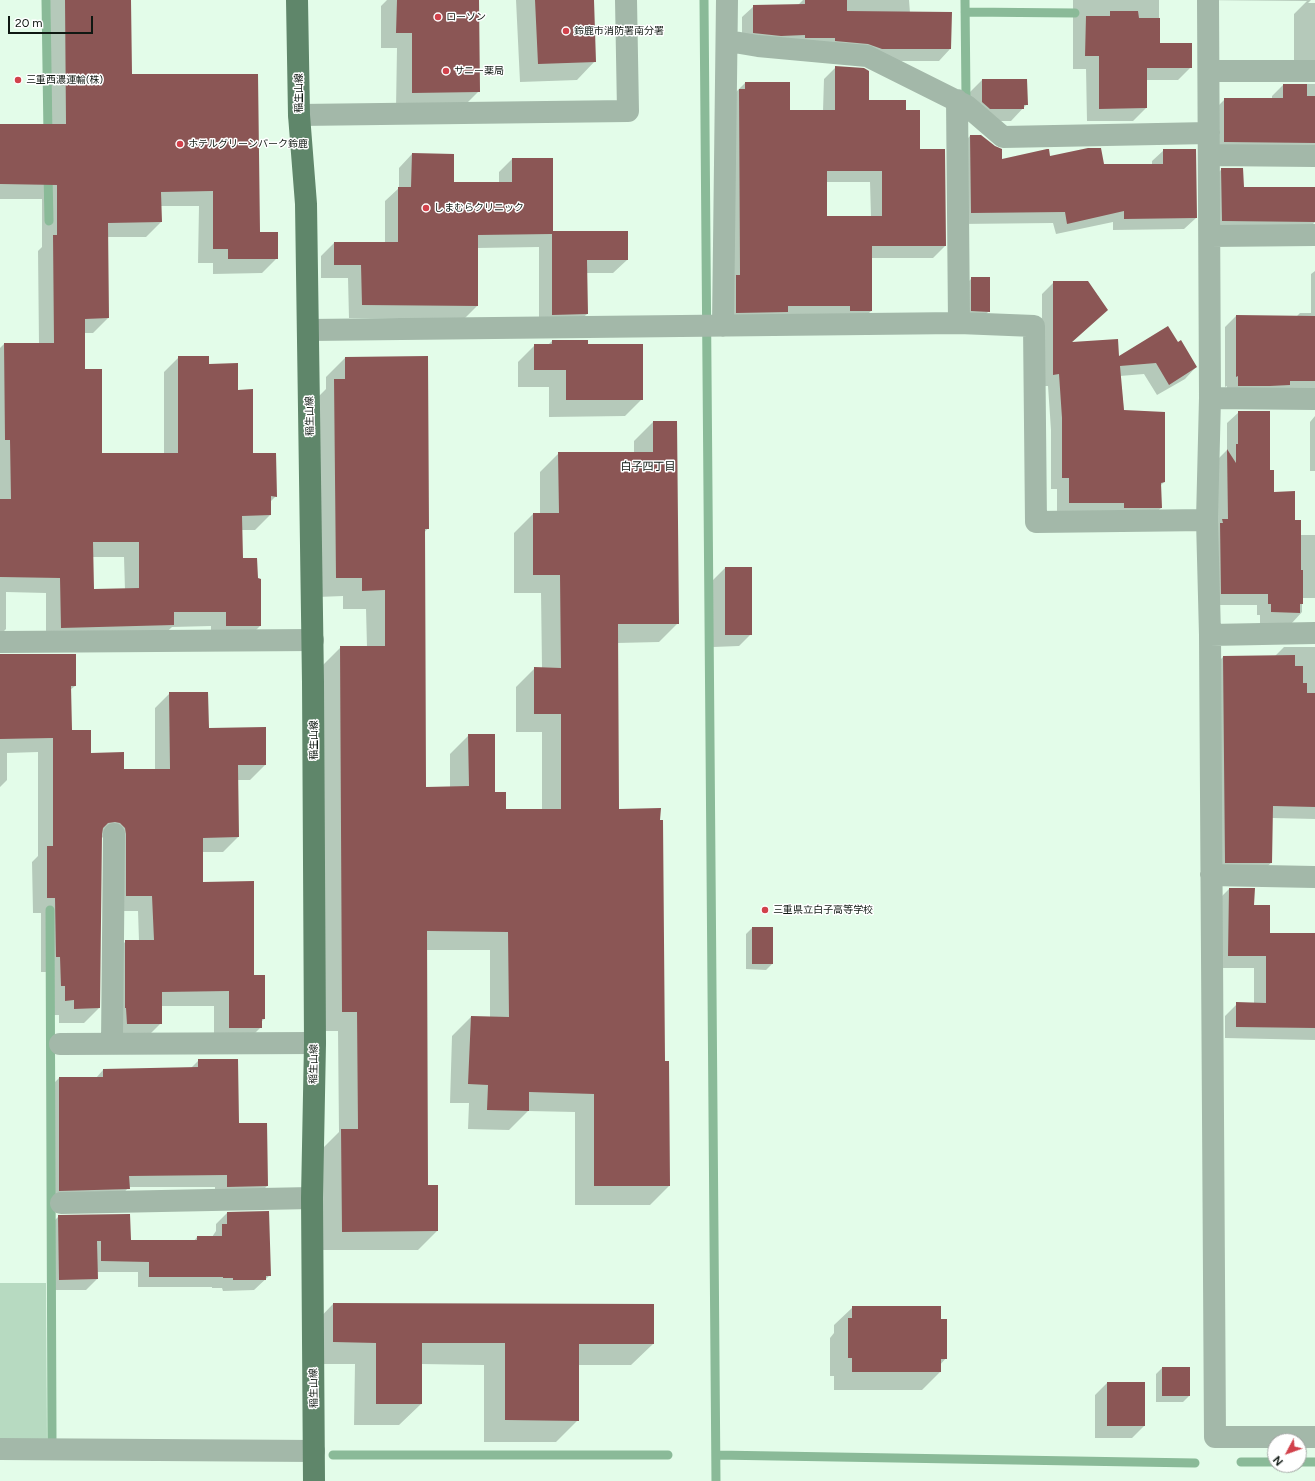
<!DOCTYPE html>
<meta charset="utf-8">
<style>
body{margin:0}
#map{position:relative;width:1315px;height:1481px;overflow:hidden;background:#e3fce9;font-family:Figtree,sans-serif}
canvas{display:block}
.north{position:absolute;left:1267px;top:1433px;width:40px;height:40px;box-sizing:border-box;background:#fff;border:1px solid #9fa3a0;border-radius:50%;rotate:229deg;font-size:11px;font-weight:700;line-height:16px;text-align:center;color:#0f1812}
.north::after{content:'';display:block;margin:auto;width:14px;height:18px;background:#d1414b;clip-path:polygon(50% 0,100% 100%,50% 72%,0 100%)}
.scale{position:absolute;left:8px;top:16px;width:85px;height:18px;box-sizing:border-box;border:2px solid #0f1812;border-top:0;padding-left:5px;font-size:12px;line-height:14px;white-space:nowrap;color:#0f1812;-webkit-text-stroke:3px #fff;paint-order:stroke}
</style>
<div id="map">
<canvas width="1315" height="1481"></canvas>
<div class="north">N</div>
<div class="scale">20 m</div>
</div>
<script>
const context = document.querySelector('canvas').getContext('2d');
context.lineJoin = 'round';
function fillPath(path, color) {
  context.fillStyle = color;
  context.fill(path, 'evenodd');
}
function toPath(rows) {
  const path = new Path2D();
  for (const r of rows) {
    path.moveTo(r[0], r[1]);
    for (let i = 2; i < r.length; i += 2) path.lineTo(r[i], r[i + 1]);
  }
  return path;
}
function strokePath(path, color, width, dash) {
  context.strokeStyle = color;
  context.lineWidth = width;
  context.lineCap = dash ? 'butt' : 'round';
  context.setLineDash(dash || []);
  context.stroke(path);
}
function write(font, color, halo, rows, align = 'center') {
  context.font = font + ' Figtree,"Noto Sans JP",sans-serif';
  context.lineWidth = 3;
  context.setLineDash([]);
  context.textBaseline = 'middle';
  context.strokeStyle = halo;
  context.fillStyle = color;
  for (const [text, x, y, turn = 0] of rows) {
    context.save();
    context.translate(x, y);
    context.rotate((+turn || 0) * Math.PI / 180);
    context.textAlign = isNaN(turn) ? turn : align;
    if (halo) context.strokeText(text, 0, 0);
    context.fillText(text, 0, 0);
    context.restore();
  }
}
fillPath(toPath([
 [0,1283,46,1283,47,1442,0,1442]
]), '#b7dac1');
fillPath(toPath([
 [50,0,130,0,131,75,259,233,277,258,262,273,213,274,213,263,198,263,199,206,160,206,161,222,146,237,107,237,108,318,93,333,84,333,84,370,101,454,164,454,164,372,179,357,208,365,237,391,252,454,276,496,270,502,270,515,255,530,241,530,242,559,260,626,245,641,211,641,211,626,172,627,158,640,46,642,46,593,6,592,6,629,0,635,0,348,4,344,39,344,38,251,42,247,42,199,0,199,0,125,51,125],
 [92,557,124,557,125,590,93,590],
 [387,0,478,0,479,91,463,107,396,108,397,48,381,48,381,6],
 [516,0,593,0,595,61,577,80,520,82],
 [803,0,909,0,910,13,951,13,950,49,939,61,870,61,742,44,742,17,754,6,798,5],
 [1073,0,1159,0,1159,44,1191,67,1178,80,1146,80,1146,108,1133,121,1087,121,1086,69,1073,69],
 [1196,0,1311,0,1308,3,1315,3,1315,76,1294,69,1294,14,1307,1],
 [836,67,868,101,904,111,919,150,944,150,945,246,933,258,871,258,871,311,859,323,725,324,733,95,745,83,789,111,823,111,824,79],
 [826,182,870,182,871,217,826,217],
 [982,80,1026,105,1011,121,977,121,970,115,970,92],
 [1284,84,1315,84,1315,154,1214,153,1214,110,1225,99,1272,99,1272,96],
 [970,136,1001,160,1050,157,1103,165,1152,165,1152,161,1164,150,1196,218,1184,229,1113,230,1113,222,1056,234,1053,223,960,224,959,147],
 [412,154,453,183,499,183,499,172,512,159,552,232,627,260,613,273,586,273,587,314,573,327,539,328,539,247,477,248,477,306,464,319,349,318,348,278,321,278,321,256,334,243,385,243,385,201,399,188,399,168],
 [1222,169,1243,188,1315,188,1315,222,1304,233,1211,232,1210,180],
 [1315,271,1315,405,1227,397,1227,386,1225,387,1225,327,1236,316,1297,316,1300,313,1311,313,1311,274],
 [972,278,989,311,983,317,966,317,966,284],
 [1054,282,1107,310,1071,343,1118,358,1177,343,1196,367,1185,379,1157,395,1144,374,1120,376,1124,411,1164,482,1160,486,1161,508,1149,519,1057,514,1057,489,1051,489,1051,430,1048,386,1042,386,1042,294],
 [552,341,587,345,642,399,625,416,549,417,549,387,518,387,518,362,535,345,548,345],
 [345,358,428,528,424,533,425,788,450,788,450,754,469,735,494,793,505,810,542,810,542,732,516,732,516,687,535,668,542,668,541,593,514,593,514,533,533,514,540,514,540,472,559,453,634,453,634,441,653,422,678,623,659,642,617,643,618,810,664,1062,669,1186,650,1205,575,1205,575,1112,528,1111,509,1130,468,1129,469,1103,450,1103,452,1036,471,1017,490,1018,490,950,426,950,427,1186,437,1186,437,1231,418,1250,323,1250,322,1149,339,1132,338,1031,324,1031,322,666,341,647,367,647,366,609,343,609,343,596,318,597,316,399,326,389,326,377],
 [1239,412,1269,471,1273,493,1294,521,1300,535,1315,535,1315,598,1302,598,1302,612,1291,624,1260,623,1260,615,1257,615,1257,605,1211,605,1216,461,1227,450,1227,423],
 [1315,416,1315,471,1310,471,1310,422],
 [725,568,751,634,739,646,713,647,713,580],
 [1284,647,1315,647,1315,819,1272,818,1272,862,1259,874,1213,874,1211,669,1223,657,1275,656],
 [0,655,75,686,70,690,71,731,90,754,123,770,155,770,155,708,170,693,208,728,265,765,250,780,237,780,238,837,223,852,202,852,202,883,253,976,264,1019,261,1022,261,1027,246,1042,214,1042,214,1006,161,1006,161,1023,146,1038,112,1039,111,956,126,941,139,941,138,911,111,911,105,838,100,837,99,1008,84,1023,59,1023,59,1015,51,1015,50,1000,46,1000,46,972,41,972,41,913,33,913,32,862,38,856,38,752,7,753,7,780,0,787],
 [1229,889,1253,906,1269,934,1315,934,1315,1040,1225,1038,1225,1016,1237,1004,1254,1004,1254,968,1217,968,1217,901],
 [752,928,772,964,766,970,746,969,746,934],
 [199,1060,238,1124,267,1186,255,1198,215,1199,215,1187,129,1187,116,1201,47,1203,47,1090,59,1078,96,1078,103,1070,191,1068],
 [227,1213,270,1275,254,1290,223,1291,222,1288,212,1288,212,1287,138,1287,138,1272,97,1272,97,1279,86,1290,49,1290,48,1227,59,1216,130,1242,194,1241,197,1237,212,1237,216,1231,216,1224],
 [333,1304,653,1344,631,1365,578,1365,578,1420,556,1442,484,1442,484,1365,421,1364,421,1404,399,1425,354,1425,355,1364,312,1364,312,1326],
 [853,1307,940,1320,946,1358,940,1365,940,1372,922,1390,834,1390,834,1376,830,1376,830,1338,834,1333,834,1325],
 [1162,1368,1189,1396,1183,1402,1156,1402,1156,1374],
 [1107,1383,1144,1426,1132,1438,1095,1438,1095,1395]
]), '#0003');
strokePath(toPath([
 [46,0,48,135],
 [704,0,716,1481],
 [965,0,966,97],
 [965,12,1075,13],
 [48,174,49,221],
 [50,910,52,1442],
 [333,1455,668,1455],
 [716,1455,1195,1463],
 [1241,1462,1275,1462],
 [1299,1462,1315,1462]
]), '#8aba98', 9);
fillPath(toPath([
 [65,0,131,0,132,74,258,74,260,232,278,232,278,259,228,259,228,249,213,249,213,191,161,192,162,222,108,223,109,318,85,319,85,369,102,369,102,453,178,453,178,356,209,356,209,364,238,363,238,390,253,389,253,453,276,453,277,497,271,496,271,515,242,516,243,558,257,558,258,578,261,579,261,626,226,626,226,612,174,612,174,625,61,628,60,578,0,577,0,499,11,499,10,440,5,440,4,343,54,343,53,235,57,235,57,185,0,184,0,124,66,124],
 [93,542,139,542,139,588,94,589],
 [397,0,479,0,480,92,412,93,412,33,396,33],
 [535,0,594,0,596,62,538,64],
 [805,0,847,0,847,11,952,12,951,49,882,49,868,44,835,41,835,38,805,38,805,35,781,36,753,33,753,5,805,4],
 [1110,11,1138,11,1139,18,1160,18,1160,43,1192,43,1192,68,1147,68,1147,108,1099,109,1099,56,1085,56,1086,16,1110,16],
 [835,66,864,68,869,71,869,100,906,100,906,110,920,110,920,149,945,149,946,246,872,246,872,311,850,311,850,306,788,306,788,312,736,313,736,275,740,275,739,89,745,89,745,82,790,82,790,110,835,110],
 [827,171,882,171,882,216,827,216],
 [982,79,1027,79,1028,105,1024,105,1024,109,990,109,982,102],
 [1283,84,1307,84,1307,96,1315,96,1315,143,1224,142,1224,98,1283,98],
 [970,135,981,135,995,146,1002,149,1002,159,1047,149,1049,149,1050,156,1088,148,1101,148,1104,164,1163,164,1163,149,1196,149,1197,218,1124,219,1124,211,1067,224,1065,212,971,213],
 [412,153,454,154,454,182,512,182,512,158,553,158,553,231,628,231,628,260,587,260,588,314,552,315,552,234,478,235,478,306,362,305,361,265,334,265,334,242,398,242,398,187,411,187],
 [1221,168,1243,168,1244,187,1315,187,1315,222,1222,221],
 [971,277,990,277,990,312,971,311],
 [1053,281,1088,281,1108,310,1072,342,1118,339,1119,356,1168,326,1178,342,1181,340,1197,367,1169,385,1156,363,1120,366,1124,410,1165,412,1165,482,1161,483,1162,508,1124,508,1124,503,1069,503,1069,478,1062,478,1062,418,1059,374,1053,375],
 [1236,315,1315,316,1315,381,1290,381,1290,385,1270,386,1238,386,1238,376,1236,377],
 [552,340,588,340,588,344,643,344,643,400,566,400,566,370,534,370,534,344,552,344],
 [428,356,429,529,425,529,426,787,469,786,468,734,495,734,495,792,506,792,506,809,561,809,561,714,534,714,534,667,561,668,560,575,533,575,533,513,559,513,558,452,653,452,653,421,677,421,679,624,618,624,619,809,661,808,660,820,663,820,665,1061,669,1061,670,1186,594,1186,594,1094,529,1092,529,1111,487,1110,488,1085,468,1084,471,1016,509,1017,508,932,427,931,428,1185,438,1185,438,1231,342,1232,341,1129,358,1129,357,1012,342,1012,340,646,385,646,385,590,362,591,362,578,336,578,334,379,345,379,345,357],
 [1238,411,1270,411,1270,470,1274,470,1274,492,1295,491,1295,520,1301,520,1301,570,1303,570,1303,604,1300,604,1300,613,1271,612,1271,604,1268,604,1268,594,1221,594,1220,523,1223,523,1222,519,1228,519,1227,449,1236,463,1236,444,1238,444],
 [725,567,752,567,752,635,725,635],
 [0,654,76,654,76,686,71,686,72,730,91,730,91,753,124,752,124,769,170,769,169,692,208,692,209,728,266,727,266,765,238,765,239,837,203,838,203,882,254,881,254,975,265,975,265,1019,262,1019,262,1028,229,1028,229,991,162,992,162,1024,127,1024,126,1008,125,1008,125,940,154,940,152,896,126,896,126,834,125,828,120,823,115,822,108,823,103,828,102,834,100,1008,74,1009,74,1000,65,1001,65,986,61,986,60,957,56,957,55,898,47,898,47,846,53,846,53,738,0,739],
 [1295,655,1295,666,1303,666,1303,683,1307,683,1307,693,1315,693,1315,807,1273,806,1272,863,1225,863,1223,656],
 [1229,888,1255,888,1254,905,1270,905,1270,933,1315,933,1315,1028,1236,1027,1236,1002,1266,1003,1266,956,1228,956],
 [752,927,773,927,773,964,752,964],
 [198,1059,238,1059,239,1123,267,1123,268,1186,227,1187,227,1175,129,1176,130,1189,59,1191,59,1077,103,1077,103,1069,198,1067],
 [269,1211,271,1276,266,1276,266,1280,233,1280,233,1278,223,1278,223,1277,149,1277,149,1262,101,1261,101,1241,97,1241,98,1279,59,1280,58,1215,130,1214,131,1240,197,1240,197,1236,222,1236,222,1224,227,1224,227,1212],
 [333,1303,654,1304,654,1344,579,1344,579,1421,505,1420,505,1343,422,1343,422,1404,376,1404,376,1343,333,1342],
 [852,1306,941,1306,941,1319,947,1319,947,1359,941,1359,941,1372,852,1372,852,1358,848,1358,848,1318,852,1318],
 [1162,1367,1190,1367,1190,1396,1162,1396],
 [1107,1382,1145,1382,1145,1426,1107,1426]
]), '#8b5655');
strokePath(toPath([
 [1208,0,1210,398,1207,520,1210,635,1215,1437,1315,1437],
 [728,41,758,46,867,56,967,106,1003,137,1209,133],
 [1209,71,1315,71],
 [957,100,959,323],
 [299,115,628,111,626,0],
 [1209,155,1315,156],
 [1210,236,1315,235],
 [723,326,727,0],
 [309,330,959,323,1034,326,1036,522,1207,520],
 [1210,398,1315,399],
 [1210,635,1315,633],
 [0,642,313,640],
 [1211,875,1315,877],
 [112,1043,114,834],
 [60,1044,315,1043],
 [61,1203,312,1198],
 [0,1449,314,1451]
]), '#a3b8a9', 22);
strokePath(toPath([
 [297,0,299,115,306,204,313,682,315,1043,312,1198,314,1481]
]), '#5f866a', 22);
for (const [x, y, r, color] of [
 [438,17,4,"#d1414b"],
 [566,31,4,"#d1414b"],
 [446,71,4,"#d1414b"],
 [18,80,4,"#d1414b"],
 [180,144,4,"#d1414b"],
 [426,208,4,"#d1414b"],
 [765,910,4,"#d1414b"]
]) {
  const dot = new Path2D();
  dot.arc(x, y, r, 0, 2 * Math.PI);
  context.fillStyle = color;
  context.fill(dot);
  strokePath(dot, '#fff', 1.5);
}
write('10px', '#0f1812', '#fff', [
 ["ローソン",446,17],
 ["鈴鹿市消防署南分署",574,31],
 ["サニー薬局",454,71],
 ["三重西濃運輸(株)",26,80],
 ["ホテルグリーンパーク鈴鹿",188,144],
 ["しまむらクリニック",434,208],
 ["三重県立白子高等学校",773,910]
], 'left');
write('10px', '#0f1812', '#fff', [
 ["稲生山線",299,93,-90],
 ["稲生山線",310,416,-91],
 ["稲生山線",314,740,-90],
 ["稲生山線",314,1064,-89],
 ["稲生山線",314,1388,-91]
]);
write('11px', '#0f1812', '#fff', [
 ["白子四丁目",648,467]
]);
</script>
